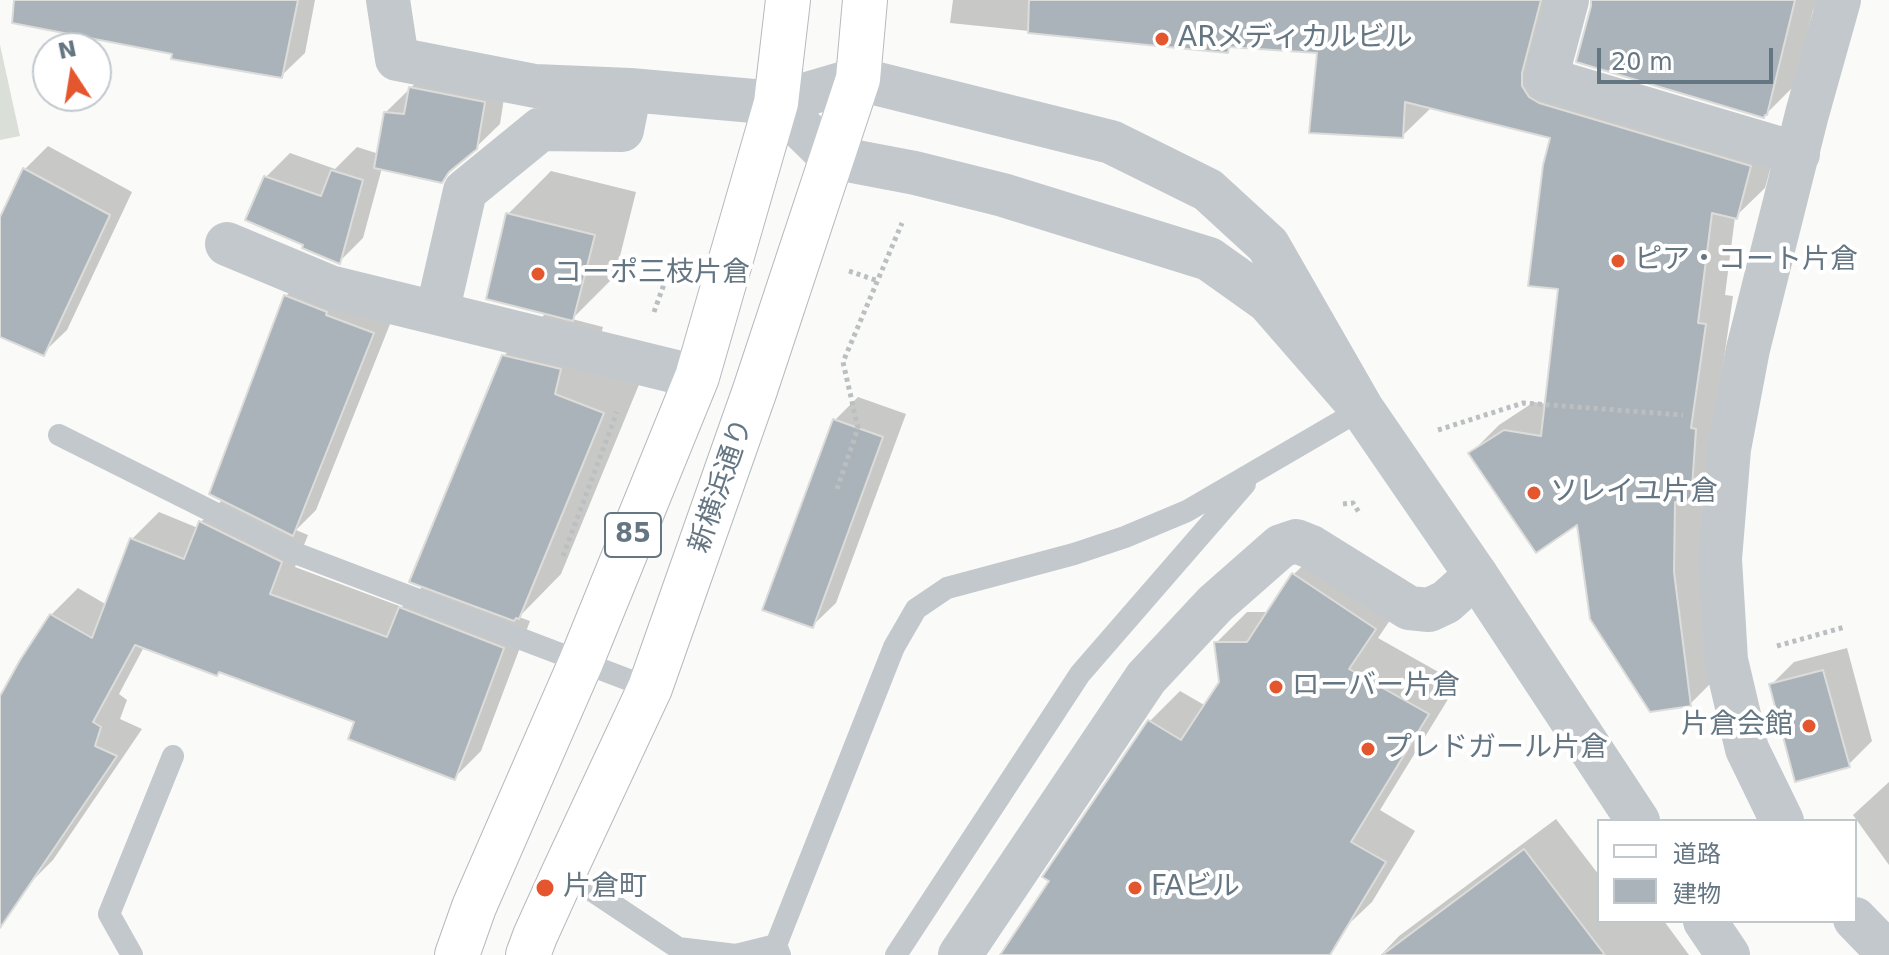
<!DOCTYPE html>
<meta charset="utf-8">
<style>
body{margin:0}
#map{position:relative;width:1889px;height:955px;overflow:hidden;background:#fafaf8;font-family:"DejaVu Sans","Noto Sans JP",sans-serif}
canvas{display:block}
.legend{position:absolute;left:1597px;top:819px;width:260px;height:104px;box-sizing:border-box;background:#fff;border:2px solid #c1c8cd;margin:0;padding:10px 14px;list-style:none;font-size:24px;color:#657683}
.legend li{display:flex;align-items:center;gap:16px;height:40px}
.legend b{width:40px;border:2px solid #c1c8cd}
.north{position:absolute;left:32px;top:32px;width:80px;height:80px;box-sizing:border-box;background:#fff;border:2px solid #c1c8cd;border-radius:50%;rotate:348deg;font-size:22px;font-weight:700;line-height:32px;text-align:center;color:#657683}
.north::after{content:'';display:block;margin:auto;width:28px;height:36px;background:#e4572e;clip-path:polygon(50% 0,100% 100%,50% 72%,0 100%)}
.scale{position:absolute;left:1597px;top:48px;width:176px;height:36px;box-sizing:border-box;border:4px solid #657683;border-top:0;padding-left:10px;font-size:24px;line-height:28px;white-space:nowrap;color:#657683;-webkit-text-stroke:6px #fff;paint-order:stroke}
</style>
<div id="map">
<canvas width="1889" height="955"></canvas>
<ul class="legend">
<li><b style="height:10px;background:#fff"></b>道路</li>
<li><b style="height:22px;background:#aab3b9"></b>建物</li>
</ul>
<div class="north">N</div>
<div class="scale">20 m</div>
</div>
<script>
const context = document.querySelector('canvas').getContext('2d');
context.lineJoin = 'round';
function fillPath(path, color) {
  context.fillStyle = color;
  context.fill(path, 'evenodd');
}
function toPath(rows) {
  const path = new Path2D();
  for (const r of rows) {
    path.moveTo(r[0], r[1]);
    for (let i = 2; i < r.length; i += 2) path.lineTo(r[i], r[i + 1]);
  }
  return path;
}
function strokePath(path, color, width, dash) {
  context.strokeStyle = color;
  context.lineWidth = width;
  context.lineCap = dash ? 'butt' : 'round';
  context.setLineDash(dash || []);
  context.stroke(path);
}
function write(font, color, halo, rows, align = 'center') {
  context.font = font + ' "DejaVu Sans","Noto Sans JP",sans-serif';
  context.lineWidth = 8;
  context.setLineDash([]);
  context.textBaseline = 'middle';
  context.strokeStyle = halo;
  context.fillStyle = color;
  for (const [text, x, y, turn = 0] of rows) {
    context.save();
    context.translate(x, y);
    context.rotate((+turn || 0) * Math.PI / 180);
    context.textAlign = isNaN(turn) ? turn : align;
    if (halo) context.strokeText(text, 0, 0);
    context.fillText(text, 0, 0);
    context.restore();
  }
}
fillPath(toPath([
 [0,45,20,136,0,140]
]), '#dadfd7');
fillPath(toPath([
 [37,0,315,0,305,53,281,76,174,52],
 [953,0,1561,0,1550,57,1779,138,1765,188,1735,217,1725,295,1733,296,1718,400,1719,473,1702,489,1702,543,1719,675,1690,704,1578,522,1471,453,1499,425,1534,402,1547,404,1560,287,1552,136,1432,107,1402,136,1319,52,1233,45,1227,51,950,23],
 [1593,0,1823,0,1813,10,1795,85,1767,113],
 [435,64,507,79,500,124,442,180,382,168,363,238,340,261,305,244,247,219,266,177,290,153,335,169,357,147,379,154,385,113],
 [48,146,132,192,67,330,43,353,0,334,0,222,25,169],
 [551,171,636,192,615,276,572,319,603,327,596,351,645,370,561,574,519,617,530,621,481,751,454,778,356,721,220,671,144,647,119,694,127,700,120,719,142,729,53,860,27,886,0,866,0,701,51,615,78,588,107,605,132,539,159,512,198,528,201,522,223,499,286,296,309,273,396,309,316,510,296,530,308,535,295,567,402,607,424,585,504,356,547,312,508,214],
 [858,397,906,414,836,603,812,626,835,420],
 [1325,544,1405,598,1378,638,1458,683,1380,810,1415,831,1372,902,1316,955,1003,955,1150,721,1180,691,1206,706,1221,682,1216,643,1247,612,1269,612,1294,574],
 [1847,648,1872,741,1848,765,1771,685,1794,662],
 [1889,782,1889,865,1853,815],
 [1556,819,1599,875,1599,921,1634,921,1635,923,1638,921,1664,921,1689,955,1381,955,1399,936]
]), '#0003');
const building = toPath([
 [14,0,298,0,282,78,171,59,172,54,12,23,14,0],
 [1029,0,1541,0,1522,73,1522,86,1529,97,1539,103,1751,166,1737,219,1712,213,1698,323,1706,324,1691,428,1696,429,1691,503,1675,502,1674,572,1691,706,1650,712,1590,619,1577,525,1536,553,1468,453,1504,430,1541,436,1558,289,1528,286,1543,165,1550,138,1405,102,1403,138,1309,133,1317,53,1229,47,1228,53,1028,33,1029,0],
 [1591,0,1795,0,1767,115,1765,115,1764,118,1576,62,1591,6,1591,0],
 [409,87,485,102,477,149,449,172,442,183,374,168,384,112,404,114,409,87],
 [23,168,110,215,44,356,0,337,0,217,23,168],
 [331,170,363,180,340,264,302,248,303,245,245,220,264,176,321,196,331,170],
 [506,213,595,235,573,321,486,299,506,213],
 [284,295,327,312,326,315,374,333,293,536,209,494,284,295],
 [502,355,561,369,555,394,604,413,519,619,516,618,514,621,409,582,502,355],
 [833,419,883,437,813,628,762,610,833,419],
 [199,521,282,562,270,594,387,637,399,607,504,648,455,780,348,739,354,722,219,672,217,676,135,645,93,722,101,727,95,746,117,756,0,928,0,696,20,660,50,614,92,638,130,538,184,559,199,521],
 [1292,573,1376,629,1349,669,1429,714,1351,842,1386,862,1330,955,1000,955,1049,881,1042,877,1148,720,1181,740,1219,682,1214,642,1247,642,1292,573],
 [1823,670,1850,767,1795,782,1769,684,1823,670],
 [1524,849,1605,955,1382,955,1524,849]
]);
fillPath(building, '#aab3b9');
strokePath(building, '#dcdcda', 2);
const primary = toPath([
 [457,955,474,907,581,662,697,377,776,103,788,0],
 [528,955,535,936,564,872,650,688,755,390,858,79,865,0]
]);
strokePath(primary, '#b5babe', 46);
strokePath(toPath([
 [849,271,878,281],
 [654,312,668,273],
 [1438,430,1523,403,1683,415],
 [837,489,858,428,843,362,902,223],
 [1343,504,1353,503,1360,514],
 [563,556,617,412],
 [1777,646,1845,627]
]), '#bbbfc2', 5, [4, 4]);
strokePath(toPath([
 [59,435,295,553,650,688],
 [564,872,678,948,736,955,776,945],
 [132,955,109,914,173,756],
 [780,955,776,945,894,647,916,609,947,588,1074,554,1125,537,1187,511,1362,409],
 [896,955,1080,674,1245,484]
]), '#c3c8cc', 22);
strokePath(toPath([
 [388,0,397,59,535,86,630,90,776,103],
 [1567,0,1546,79,1798,154],
 [227,244,330,287,697,377],
 [437,313,465,191,541,129,622,130,630,90],
 [1782,821,1747,749,1726,660,1720,559,1729,449,1748,349,1807,114,1839,0],
 [1855,919,1889,954],
 [960,955,1146,678,1215,604,1281,546,1296,541,1311,547,1409,608,1429,610,1446,602,1476,575]
]), '#c3c8cc', 44);
strokePath(toPath([
 [1362,409,1268,301,1209,259,1003,195,915,173,831,157,776,103,858,79,1111,142,1208,190,1268,245,1362,409,1476,575,1638,821],
 [1705,921,1728,955]
]), '#c3c8cc', 44);
strokePath(primary, '#fff', 44);
for (const [x, y, r, color] of [
 [1162,39,8,"#e4572e"],
 [1618,261,8,"#e4572e"],
 [538,274,8,"#e4572e"],
 [1534,493,8,"#e4572e"],
 [1276,687,8,"#e4572e"],
 [1809,726,8,"#e4572e"],
 [1368,749,8,"#e4572e"],
 [545,888,10,"#e4572e"],
 [1135,888,8,"#e4572e"]
]) {
  const dot = new Path2D();
  dot.arc(x, y, r, 0, 2 * Math.PI);
  context.fillStyle = color;
  context.fill(dot);
  strokePath(dot, '#fff', 3);
}
for (const [x, y, w] of [
 [633,535,56]
]) {
  const box = new Path2D();
  box.roundRect(x - w / 2, y - 22, w, 44, 6);
  context.fillStyle = '#fff';
  context.fill(box);
  strokePath(box, '#657683', 2);
}
write('bold 26px', '#657683', null, [
 ["85",633,535]
]);
write('28px', '#657683', '#fff', [
 ["ARメディカルビル",1178,39],
 ["ピア・コート片倉",1634,261],
 ["コーポ三枝片倉",554,274],
 ["ソレイユ片倉",1550,493],
 ["ローバー片倉",1292,687],
 ["片倉会館",1793,726,"right"],
 ["プレドガール片倉",1384,749],
 ["片倉町",563,888],
 ["FAビル",1151,888]
], 'left');
write('28px', '#657683', '#fff', [
 ["新横浜通り",722,486,-71]
]);
</script>
